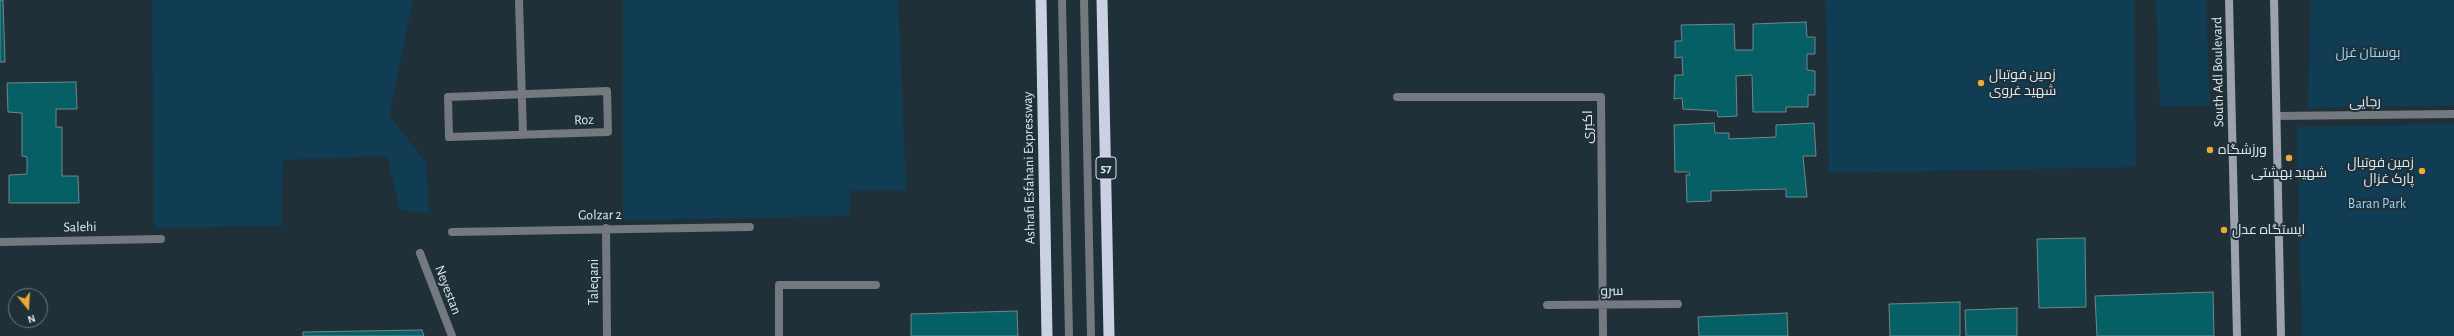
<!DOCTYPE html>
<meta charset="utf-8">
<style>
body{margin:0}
#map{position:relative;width:2454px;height:336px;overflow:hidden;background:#1f3039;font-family:"Alegreya Sans",sans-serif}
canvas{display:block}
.north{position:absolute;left:8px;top:288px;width:40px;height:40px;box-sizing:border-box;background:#1f3039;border:1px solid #6b7a81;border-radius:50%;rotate:162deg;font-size:11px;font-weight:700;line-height:16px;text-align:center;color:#dde8ee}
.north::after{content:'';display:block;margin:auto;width:14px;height:18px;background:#eca93a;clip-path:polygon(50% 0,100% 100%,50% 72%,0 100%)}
</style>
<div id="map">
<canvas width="2454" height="336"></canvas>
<div class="north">N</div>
</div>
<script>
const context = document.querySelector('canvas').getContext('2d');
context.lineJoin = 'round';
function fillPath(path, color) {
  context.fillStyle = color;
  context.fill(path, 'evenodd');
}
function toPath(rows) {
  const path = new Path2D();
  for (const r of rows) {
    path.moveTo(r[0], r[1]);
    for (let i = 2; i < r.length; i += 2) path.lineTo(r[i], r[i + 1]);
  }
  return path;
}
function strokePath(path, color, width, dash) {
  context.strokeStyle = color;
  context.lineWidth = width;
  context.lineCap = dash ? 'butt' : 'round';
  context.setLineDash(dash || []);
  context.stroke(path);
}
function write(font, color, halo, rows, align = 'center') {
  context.font = font + ' "Alegreya Sans",Cairo,sans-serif';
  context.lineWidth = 4;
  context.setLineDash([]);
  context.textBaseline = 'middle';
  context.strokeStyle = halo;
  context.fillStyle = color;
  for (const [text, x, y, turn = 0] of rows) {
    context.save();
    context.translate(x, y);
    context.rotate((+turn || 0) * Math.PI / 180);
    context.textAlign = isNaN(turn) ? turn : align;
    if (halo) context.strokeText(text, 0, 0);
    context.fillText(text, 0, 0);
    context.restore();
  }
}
fillPath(toPath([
 [152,0,413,0,389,115,426,163,429,214,400,210,387,156,283,160,281,226,154,228],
 [623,0,898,0,906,190,850,191,850,216,623,220],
 [1826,0,2134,0,2136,167,1829,173],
 [2156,0,2206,0,2210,105,2160,107],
 [2311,0,2454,0,2454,105,2308,108],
 [2454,124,2454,336,2302,336,2297,127]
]), '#103d54');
const building = toPath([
 [0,0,3,0,5,62,0,62,0,0],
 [1806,22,1807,37,1815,37,1815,54,1807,54,1807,70,1815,71,1815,95,1808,95,1808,107,1786,107,1786,112,1753,112,1752,75,1736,76,1737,116,1718,117,1717,111,1683,109,1682,98,1674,99,1675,75,1683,75,1682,57,1675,58,1675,41,1682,41,1681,25,1734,24,1735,50,1753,50,1753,24,1806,22],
 [76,82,77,109,56,109,56,127,62,127,62,176,78,176,79,203,9,203,9,175,27,174,27,157,22,156,22,113,8,112,7,83,76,82],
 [1714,123,1715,133,1729,133,1729,139,1776,137,1776,125,1814,123,1816,156,1803,156,1807,197,1786,197,1786,189,1711,191,1711,201,1687,202,1686,175,1690,175,1689,172,1675,172,1674,125,1714,123],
 [2085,238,2086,307,2039,308,2037,239,2085,238],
 [2213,292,2214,336,2097,336,2095,296,2213,292],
 [1960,302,1960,336,1890,336,1889,304,1960,302],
 [2017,308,2017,336,1966,336,1965,310,2017,308],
 [1017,311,1018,336,911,336,911,314,1017,311],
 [1787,313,1788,336,1699,336,1698,317,1787,313],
 [422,330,424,336,303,336,303,332,422,330]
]);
fillPath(building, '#055f65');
strokePath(building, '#70888b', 1);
strokePath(toPath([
 [1062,0,1069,336],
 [1084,0,1091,336]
]), '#74787f', 8);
strokePath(toPath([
 [519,0,523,135],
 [607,91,608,132,449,137,448,97,607,91],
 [1397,97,1601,97,1603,336],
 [2277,116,2454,114],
 [606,228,607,336],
 [452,232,750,227],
 [0,242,161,239],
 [420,253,452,336],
 [1547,305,1678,304],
 [779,336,779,285,876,285]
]), '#74787f', 8);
strokePath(toPath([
 [2229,0,2237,336],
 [2274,0,2281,336]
]), '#9ca2ae', 8);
strokePath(toPath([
 [1041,0,1047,336],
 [1102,0,1109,336]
]), '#c9d1e2', 11);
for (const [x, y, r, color] of [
 [1981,83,4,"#eca93a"],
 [2210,150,4,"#eca93a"],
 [2289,158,4,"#eca93a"],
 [2422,171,4,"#eca93a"],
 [2224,230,4,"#eca93a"]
]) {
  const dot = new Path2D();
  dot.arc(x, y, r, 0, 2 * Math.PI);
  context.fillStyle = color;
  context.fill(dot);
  strokePath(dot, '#1f3039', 1.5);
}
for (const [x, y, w] of [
 [1106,168,20]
]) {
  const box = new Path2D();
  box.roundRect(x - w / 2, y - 11, w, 22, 3);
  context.fillStyle = '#1f3039';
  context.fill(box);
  strokePath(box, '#dde8ee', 1);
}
write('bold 13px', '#dde8ee', null, [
 ["57",1106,168]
]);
write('14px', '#9ad2f2', '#1f3039', [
 ["بوستان غزل",2368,53],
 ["Baran Park",2377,204]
]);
write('14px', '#dde8ee', '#1f3039', [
 ["South Adl Boulevard",2218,72,-91],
 ["رجایی",2365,102,-1],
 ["Roz",584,120,-2],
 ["اکبری",1588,127,-90],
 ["Ashrafi Esfahani Expressway",1029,168,-91],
 ["Golzar 2",600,215,-1],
 ["Salehi",80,227,-1],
 ["Taleqani",594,282,-90],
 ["Neyestan",448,290,69],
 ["سرو",1612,291,-1]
]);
write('14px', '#dde8ee', '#1f3039', [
 ["زمین فوتبال",1989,75],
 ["شهید غروی",1989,91],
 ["ورزشگاه",2218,150],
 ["زمین فوتبال",2414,163,"right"],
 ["پارک غزال",2414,179,"right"],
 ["شهید بهشتی",2289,173,"center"],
 ["ایستگاه عدل",2232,230]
], 'left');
</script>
